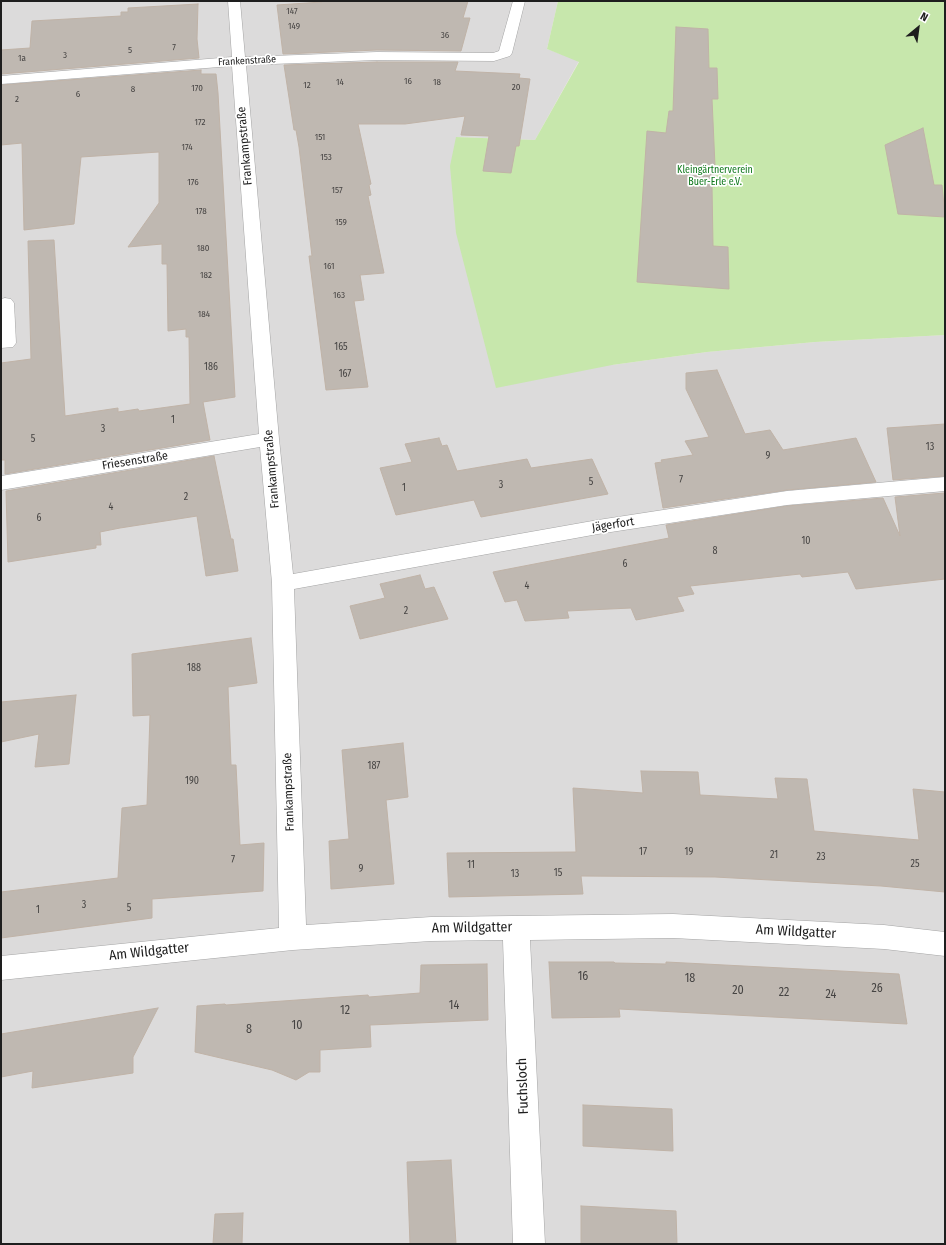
<!DOCTYPE html>
<meta charset="utf-8">
<style>
body{margin:0}
#map{position:relative;width:946px;height:1245px;overflow:hidden;background:#efece4;font-family:"Fira Sans Condensed",sans-serif}
canvas{display:block}
.frame{position:absolute;inset:0;border:2px solid #1e1e1e;pointer-events:none}
.north{position:absolute;left:898px;top:8px;width:40px;height:40px;-webkit-text-stroke:3px #fff;paint-order:stroke;rotate:29deg;font-size:11px;font-weight:700;line-height:16px;text-align:center;color:#1e1e1e}
.north::after{content:'';display:block;margin:auto;width:14px;height:18px;background:#1e1e1e;clip-path:polygon(50% 0,100% 100%,50% 72%,0 100%)}
</style>
<div id="map">
<canvas width="946" height="1245"></canvas>
<div class="frame"></div>
<div class="north">N</div>
</div>
<script>
const context = document.querySelector('canvas').getContext('2d');
context.lineJoin = 'round';
function fillPath(path, color) {
  context.fillStyle = color;
  context.fill(path, 'evenodd');
}
function toPath(rows) {
  const path = new Path2D();
  for (const r of rows) {
    path.moveTo(r[0], r[1]);
    for (let i = 2; i < r.length; i += 2) path.lineTo(r[i], r[i + 1]);
  }
  return path;
}
function strokePath(path, color, width, dash) {
  context.strokeStyle = color;
  context.lineWidth = width;
  context.lineCap = dash ? 'butt' : 'round';
  context.setLineDash(dash || []);
  context.stroke(path);
}
function write(font, color, halo, rows, align = 'center') {
  context.font = font + ' "Fira Sans Condensed",sans-serif';
  context.lineWidth = 3.5;
  context.setLineDash([]);
  context.textBaseline = 'middle';
  context.strokeStyle = halo;
  context.fillStyle = color;
  for (const [text, x, y, turn = 0] of rows) {
    context.save();
    context.translate(x, y);
    context.rotate((+turn || 0) * Math.PI / 180);
    context.textAlign = isNaN(turn) ? turn : align;
    if (halo) context.strokeText(text, 0, 0);
    context.fillText(text, 0, 0);
    context.restore();
  }
}
fillPath(toPath([
 [1,1,558,1,547,49,579,61,535,140,457,137,612,365,707,352,815,342,945,335,945,1244,1,1244]
]), '#dcdbdb');
fillPath(toPath([
 [558,1,945,1,945,335,815,342,707,352,612,365,496,388,456,233,450,166,456,137,535,140,579,62,547,49]
]), '#c7e7ac');
const building = toPath([
 [322,1,468,1,463,18,470,18,461,51,377,50,283,54,277,5,322,2,322,1],
 [198,4,197,39,199,58,1,74,1,50,30,48,32,21,121,16,121,12,128,12,128,8,198,4],
 [676,27,708,29,709,68,717,68,718,99,712,99,715,166,715,187,712,186,713,246,728,247,729,289,637,282,647,131,666,133,669,111,673,111,676,27],
 [377,62,458,62,455,71,520,74,519,78,530,79,519,146,516,146,511,173,483,171,489,136,461,135,465,116,405,124,358,124,371,184,369,185,371,195,368,196,384,273,360,275,364,300,354,301,368,387,326,390,309,256,312,256,299,147,296,130,294,130,284,65,377,62],
 [201,70,201,74,216,74,218,93,235,397,203,402,210,440,5,474,5,460,1,460,1,363,31,359,28,241,54,240,65,416,118,408,118,412,138,409,139,411,190,404,189,337,186,337,186,329,168,331,167,264,162,264,162,244,128,247,159,203,159,152,81,157,74,224,24,230,22,143,1,145,1,85,201,70],
 [923,128,934,185,942,185,945,217,898,214,885,145,923,128],
 [717,370,745,434,770,430,783,450,856,438,876,482,787,490,663,508,655,463,662,462,661,460,693,455,685,441,709,437,686,389,686,373,717,370],
 [945,424,945,476,893,480,887,428,945,424],
 [439,438,442,446,447,445,457,471,527,459,531,468,592,459,608,494,481,517,474,500,396,515,380,468,412,462,405,444,439,438],
 [214,456,231,539,233,539,238,571,206,576,197,516,120,528,100,532,101,545,96,545,96,548,8,562,6,491,214,456],
 [945,493,945,579,856,589,848,572,802,577,800,574,690,586,694,594,677,597,684,611,636,620,631,608,567,611,569,618,525,621,517,600,505,602,493,572,669,538,666,525,787,506,883,498,900,536,895,497,945,493],
 [420,575,425,589,434,587,448,619,360,639,350,606,385,598,380,584,420,575],
 [251,638,257,683,228,687,231,765,236,765,240,845,264,843,263,891,152,899,152,918,1,938,1,892,118,878,122,808,147,805,150,715,133,716,132,654,251,638],
 [76,695,69,764,35,767,39,734,1,742,1,702,76,695],
 [403,743,408,797,386,800,394,884,331,889,329,841,349,839,342,750,403,743],
 [641,771,698,772,700,795,778,799,775,778,807,779,814,831,919,840,913,789,945,792,945,892,881,886,715,877,581,876,583,894,449,897,447,853,576,852,573,788,643,793,641,771],
 [549,962,614,962,615,963,666,964,666,962,899,974,907,1024,619,1009,620,1017,552,1018,549,962],
 [487,964,488,1020,370,1025,371,1047,320,1050,320,1072,309,1072,296,1080,272,1070,195,1052,197,1006,225,1004,226,1005,368,995,369,997,420,993,421,965,487,964],
 [158,1008,133,1057,133,1073,32,1088,33,1071,1,1077,1,1034,158,1008],
 [583,1105,672,1109,673,1151,583,1146,583,1105],
 [451,1160,456,1244,410,1244,407,1162,451,1160],
 [581,1206,676,1211,677,1244,581,1244,581,1206],
 [243,1213,242,1244,213,1244,215,1214,243,1213]
]);
fillPath(building, '#bfb8b1');
strokePath(building, '#c0b3a7', 1);
const service = toPath([
 [5,298,11,299,14,303,16,343,13,347,1,348,1,299,5,298]
]);
const minor = toPath([
 [228,1,240,1,245,57,377,52,493,53,499,51,513,1,525,1,512,53,510,56,494,61,377,60,246,65,279,439,293,574,598,520,787,491,945,477,945,491,787,505,598,534,294,589,306,925,431,917,673,914,884,925,945,932,945,956,884,949,673,938,530,940,545,1244,513,1244,503,940,431,941,293,950,1,980,1,956,279,928,272,583,260,447,1,490,1,476,259,434,232,66,1,84,1,76,232,57,228,1]
]);
strokePath(service, '#a5a5a5', 1);
strokePath(minor, '#a5a5a5', 1);
fillPath(service, '#fff');
fillPath(minor, '#fff');
write('9px', '#464443', null, [
 ["147",292,11],
 ["149",294,26],
 ["36",445,35],
 ["7",174,47],
 ["5",130,50],
 ["3",65,55],
 ["1a",22,58],
 ["16",408,81],
 ["14",340,82],
 ["18",437,82],
 ["12",307,85],
 ["20",516,87],
 ["170",197,88],
 ["8",133,89],
 ["6",78,94],
 ["2",17,99],
 ["172",200,122],
 ["151",320,137],
 ["174",187,147],
 ["153",326,157],
 ["176",193,182],
 ["157",337,190],
 ["178",201,211],
 ["159",341,222],
 ["180",203,248],
 ["161",329,266],
 ["182",206,275],
 ["163",339,295],
 ["184",204,314]
]);
write('10px', '#1e1e1e', '#fff', [
 ["Frankenstraße",247,61,-3]
]);
write('10px', '#10781d', '#fff', [
 ["Kleingärtnerverein",715,170],
 ["Buer-Erle e.V.",715,182]
]);
write('10px', '#464443', null, [
 ["165",341,347],
 ["186",211,367],
 ["167",345,374],
 ["1",173,420],
 ["3",103,429],
 ["5",33,439],
 ["13",930,447],
 ["9",768,456],
 ["7",681,480],
 ["5",591,482],
 ["3",501,485],
 ["1",404,488],
 ["2",186,497],
 ["4",111,507],
 ["6",39,518],
 ["10",806,541],
 ["8",715,551],
 ["6",625,564],
 ["4",527,586],
 ["2",406,611],
 ["188",194,668],
 ["187",374,766],
 ["190",192,781],
 ["17",643,852],
 ["19",689,852],
 ["21",774,855],
 ["23",821,857],
 ["7",233,860],
 ["25",915,864],
 ["11",471,865],
 ["9",361,869],
 ["15",558,873],
 ["13",515,874],
 ["3",84,905],
 ["5",129,908],
 ["1",38,910]
]);
write('12px', '#1e1e1e', '#fff', [
 ["Frankampstraße",245,146,-95],
 ["Friesenstraße",135,461,-9],
 ["Frankampstraße",272,469,-95],
 ["Jägerfort",613,525,-9],
 ["Frankampstraße",289,792,-92]
]);
write('12px', '#464443', null, [
 ["16",583,977],
 ["18",690,979],
 ["26",877,989],
 ["20",738,991],
 ["22",784,993],
 ["24",831,995],
 ["14",454,1006],
 ["12",345,1011],
 ["10",297,1026],
 ["8",249,1030]
]);
write('14px', '#1e1e1e', '#fff', [
 ["Am Wildgatter",472,928,-1],
 ["Am Wildgatter",796,932,3],
 ["Am Wildgatter",149,952,-6],
 ["Fuchsloch",523,1086,-92]
]);
</script>
